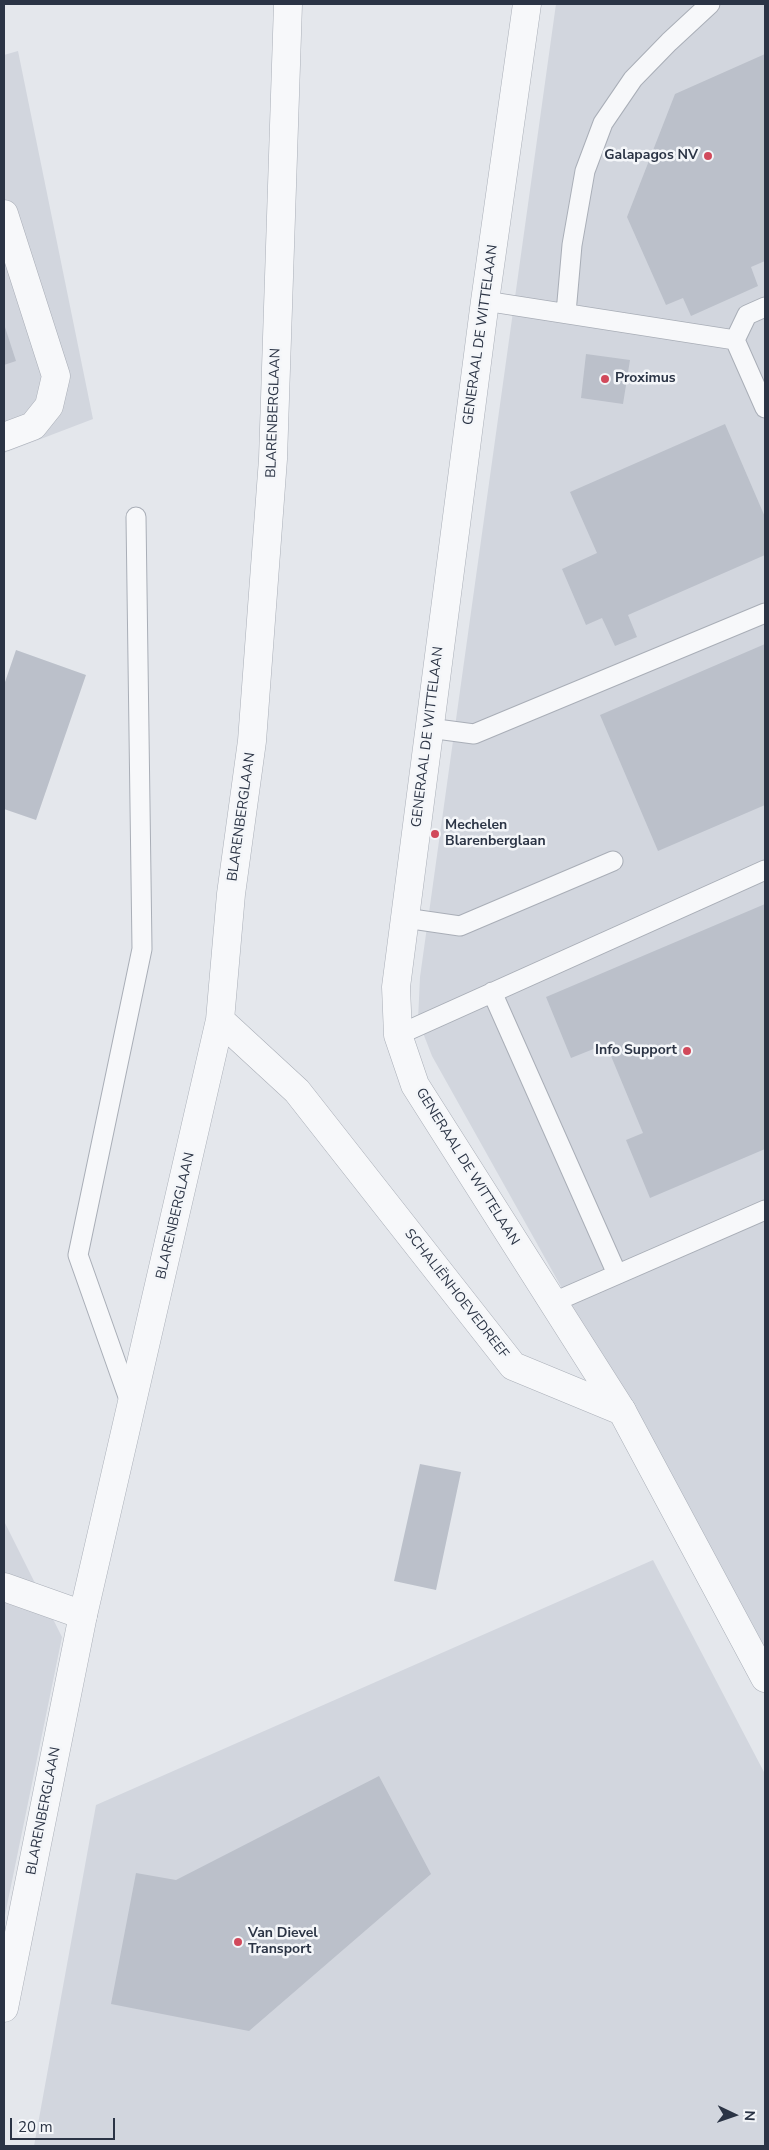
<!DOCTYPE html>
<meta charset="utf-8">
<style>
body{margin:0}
#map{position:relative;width:769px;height:2150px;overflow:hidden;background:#e4e7ec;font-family:"Nunito Sans",sans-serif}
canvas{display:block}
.frame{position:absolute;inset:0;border:5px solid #2b3445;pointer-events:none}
.north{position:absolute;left:709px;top:2090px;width:50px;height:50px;-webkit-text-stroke:4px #f4f6f9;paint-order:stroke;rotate:93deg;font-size:14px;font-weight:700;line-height:20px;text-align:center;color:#2b3445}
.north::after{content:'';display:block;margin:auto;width:18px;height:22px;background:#2b3445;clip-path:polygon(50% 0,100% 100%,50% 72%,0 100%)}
.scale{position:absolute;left:10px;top:2118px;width:105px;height:22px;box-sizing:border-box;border:2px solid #2b3445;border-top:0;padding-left:6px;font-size:15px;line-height:18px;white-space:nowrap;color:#2b3445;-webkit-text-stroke:4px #f4f6f9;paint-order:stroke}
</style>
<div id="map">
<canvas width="769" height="2150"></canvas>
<div class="frame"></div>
<div class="north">N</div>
<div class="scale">20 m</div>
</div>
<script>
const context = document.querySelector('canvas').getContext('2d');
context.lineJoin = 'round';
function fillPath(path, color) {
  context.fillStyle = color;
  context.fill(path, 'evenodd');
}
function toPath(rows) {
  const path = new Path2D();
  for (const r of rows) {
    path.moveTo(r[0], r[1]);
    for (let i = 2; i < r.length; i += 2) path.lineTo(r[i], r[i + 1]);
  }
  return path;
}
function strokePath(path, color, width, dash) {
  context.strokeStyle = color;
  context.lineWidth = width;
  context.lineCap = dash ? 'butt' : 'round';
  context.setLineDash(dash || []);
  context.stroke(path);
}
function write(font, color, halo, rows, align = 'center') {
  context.font = font + ' "Nunito Sans",sans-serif';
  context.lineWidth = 5;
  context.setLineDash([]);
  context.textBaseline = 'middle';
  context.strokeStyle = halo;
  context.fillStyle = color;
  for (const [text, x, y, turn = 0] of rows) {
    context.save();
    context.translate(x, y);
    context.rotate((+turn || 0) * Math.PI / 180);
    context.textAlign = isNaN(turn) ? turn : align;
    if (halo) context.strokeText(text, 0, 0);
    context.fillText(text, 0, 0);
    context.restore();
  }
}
fillPath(toPath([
 [556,4,765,4,765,1651,432,1056,418,1020,420,977],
 [18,51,93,419,4,453,4,55],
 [4,1521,62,1637,4,1920],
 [653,1560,765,1774,765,2146,34,2146,96,1805]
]), '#d2d6de');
fillPath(toPath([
 [765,54,765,261,751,267,758,286,691,316,683,298,666,305,627,217,675,94],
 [4,324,16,361,4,365],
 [586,354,630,360,623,404,581,398],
 [725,424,765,517,765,555,628,615,637,637,615,646,602,618,586,625,562,569,597,553,570,492],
 [765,644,765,805,658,851,600,715],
 [16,650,86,675,36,820,4,809,4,685],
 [765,904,765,1149,650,1198,626,1140,643,1133,606,1044,571,1058,546,997],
 [420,1464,461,1472,436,1590,394,1581],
 [379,1776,431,1874,249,2031,111,2004,136,1873,176,1880]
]), '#bbc0ca');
const service = toPath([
 [485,301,735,340,765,408],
 [566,313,572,245,585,171,603,123,633,79,669,42,710,4],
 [735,340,747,315,765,307],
 [429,728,474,734,765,613],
 [405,918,460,926,613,861],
 [492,992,617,1274],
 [398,1035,765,870],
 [554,1302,765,1210],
 [131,1405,78,1255,142,949,136,517]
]);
const minor = toPath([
 [527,4,485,301,396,987,398,1035,415,1085,622,1411],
 [4,214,56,376,49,406,33,426,4,437],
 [4,1587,83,1615]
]);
const tertiary = toPath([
 [220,1020,297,1091,513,1366,622,1411,765,1678],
 [4,2008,83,1615,220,1020,231,894,252,741,273,459,288,4]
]);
strokePath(service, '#a9aeb7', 21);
strokePath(minor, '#a9aeb7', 29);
strokePath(tertiary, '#a9aeb7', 29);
strokePath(service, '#f7f8fa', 19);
strokePath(minor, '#f7f8fa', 28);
strokePath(tertiary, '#f7f8fa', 28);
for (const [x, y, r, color] of [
 [708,156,5,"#d1495b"],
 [605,379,5,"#d1495b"],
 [435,834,5,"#d1495b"],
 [687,1051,5,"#d1495b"],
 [238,1942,5,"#d1495b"]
]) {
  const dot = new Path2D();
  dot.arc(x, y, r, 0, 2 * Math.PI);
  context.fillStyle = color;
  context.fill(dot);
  strokePath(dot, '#f4f6f9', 2);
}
write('bold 14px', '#2b3445', '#f4f6f9', [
 ["Galapagos NV",698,156,"right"],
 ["Proximus",615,379],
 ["Mechelen",445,826],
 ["Blarenberglaan",445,842],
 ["Info Support",677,1051,"right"],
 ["Van Dievel",248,1934],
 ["Transport",248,1950]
], 'left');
write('14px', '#2b3445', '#f4f6f9', [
 ["GENERAAL DE WITTELAAN",481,335,-82],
 ["BLARENBERGLAAN",274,413,-88],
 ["GENERAAL DE WITTELAAN",428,737,-83],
 ["BLARENBERGLAAN",242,817,-82],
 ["GENERAAL DE WITTELAAN",467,1167,58],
 ["BLARENBERGLAAN",176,1216,-77],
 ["SCHALIËNHOEVEDREEF",456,1294,52],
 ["BLARENBERGLAAN",44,1811,-79]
]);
</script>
